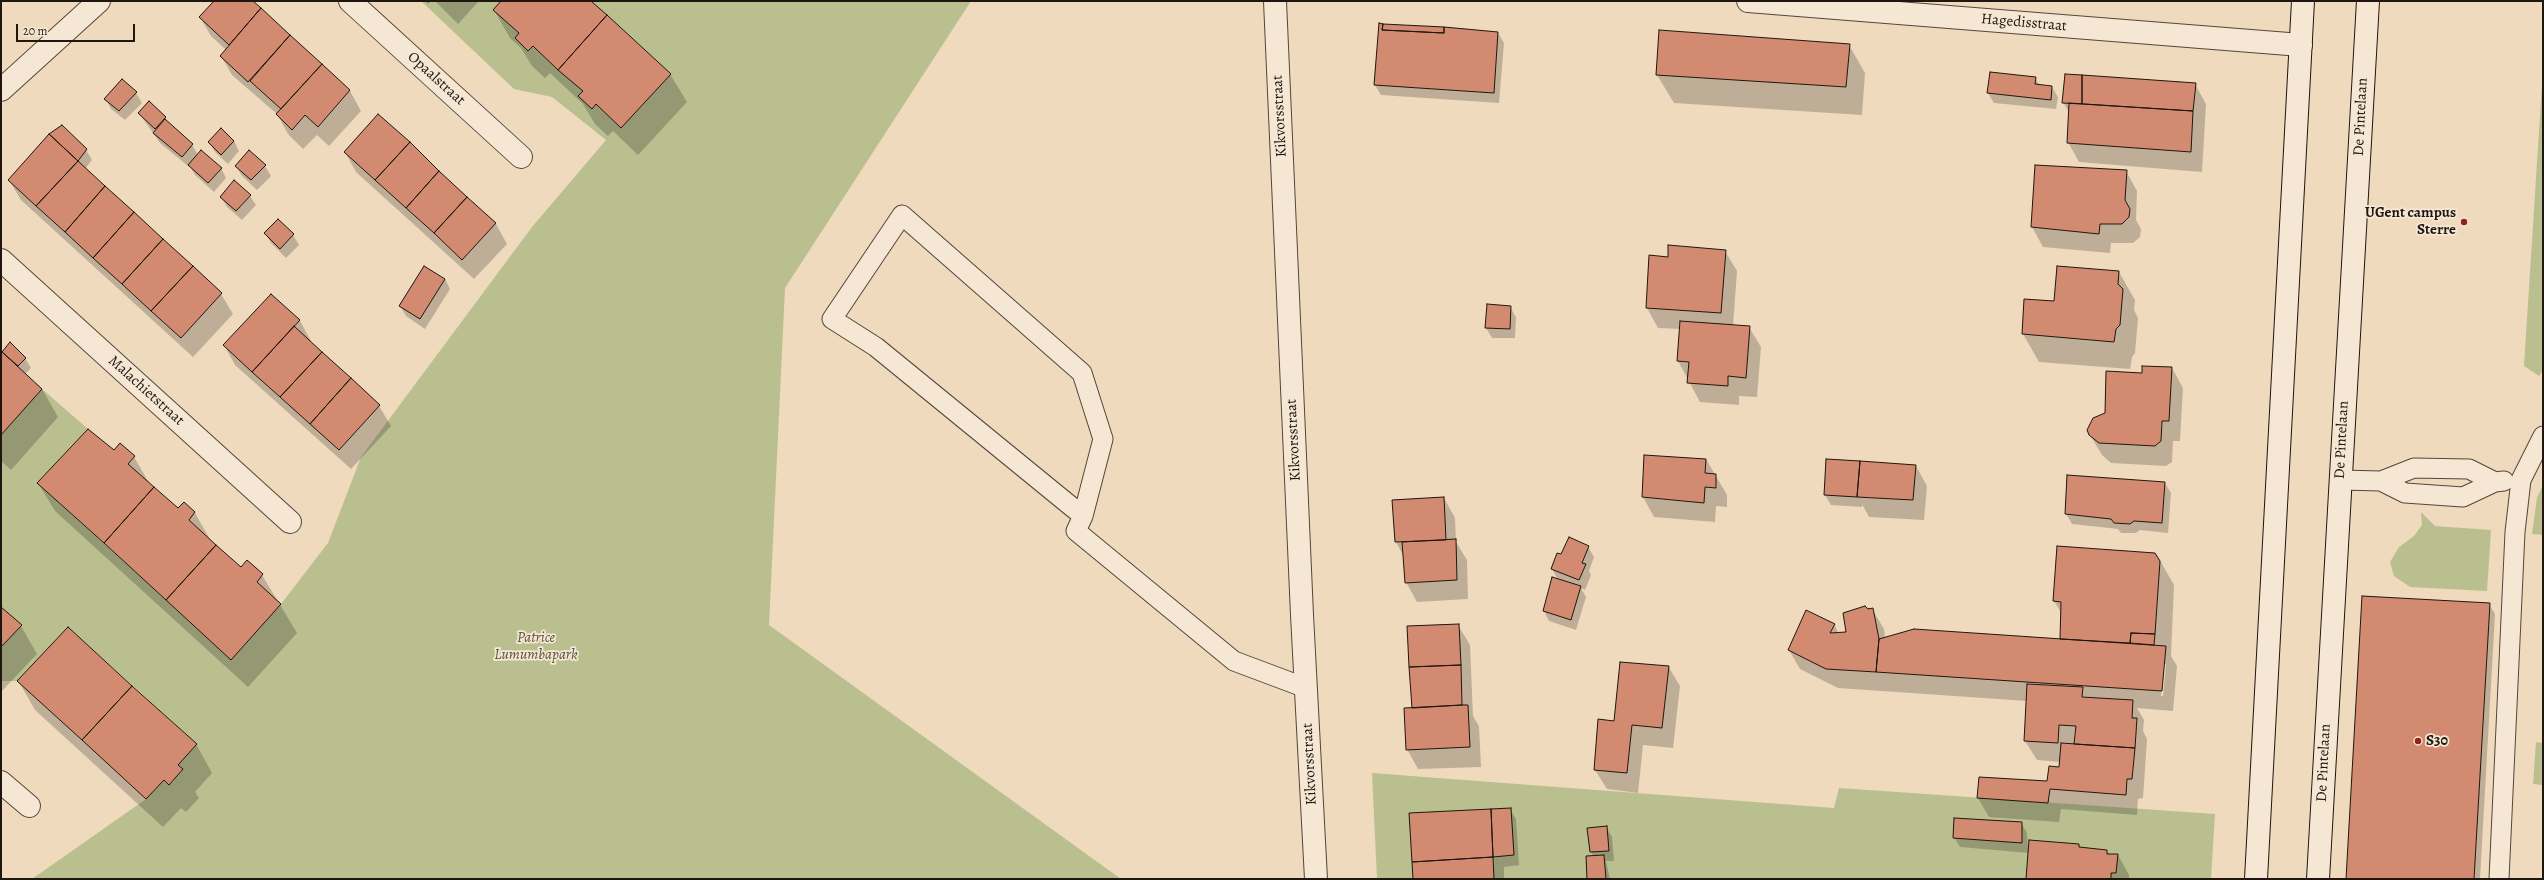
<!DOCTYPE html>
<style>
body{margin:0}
#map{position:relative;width:2544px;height:880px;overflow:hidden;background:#efdabd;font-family:Alegreya,serif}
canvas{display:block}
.frame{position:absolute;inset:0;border:2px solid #1f160f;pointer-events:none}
.scale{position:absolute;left:16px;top:24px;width:119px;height:18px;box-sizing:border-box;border:2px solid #1f160f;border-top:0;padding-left:5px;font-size:12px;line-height:14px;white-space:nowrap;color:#1f160f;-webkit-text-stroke:3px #f5e7d4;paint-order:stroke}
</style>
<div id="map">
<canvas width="2544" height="880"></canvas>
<div class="frame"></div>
<div class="scale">20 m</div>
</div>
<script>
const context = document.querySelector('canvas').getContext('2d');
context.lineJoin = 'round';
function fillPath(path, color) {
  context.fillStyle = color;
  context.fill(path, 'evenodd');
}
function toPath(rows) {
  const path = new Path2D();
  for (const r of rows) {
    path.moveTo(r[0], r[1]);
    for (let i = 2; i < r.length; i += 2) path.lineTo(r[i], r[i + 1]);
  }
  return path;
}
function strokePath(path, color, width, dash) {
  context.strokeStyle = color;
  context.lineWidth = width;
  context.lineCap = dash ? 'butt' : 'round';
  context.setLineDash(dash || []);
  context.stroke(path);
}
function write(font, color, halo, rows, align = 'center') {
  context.font = font + ' Alegreya,serif';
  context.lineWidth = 3.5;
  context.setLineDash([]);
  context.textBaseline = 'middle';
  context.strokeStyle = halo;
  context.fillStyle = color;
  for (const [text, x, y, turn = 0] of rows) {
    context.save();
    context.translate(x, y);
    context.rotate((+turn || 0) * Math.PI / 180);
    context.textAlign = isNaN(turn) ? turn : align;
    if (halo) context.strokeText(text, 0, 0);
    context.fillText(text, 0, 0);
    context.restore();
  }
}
fillPath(toPath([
 [421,1,971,1,785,288,769,625,1121,879,32,879,146,799,164,780,169,785,183,769,178,765,197,744,68,627,17,681,1,681,1,647,21,625,1,607,1,435,42,389,88,429,37,483,231,659,281,604,328,543,361,457,532,227,606,140,552,97,514,89],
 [2543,68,2543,370,2539,376,2524,366],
 [2543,485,2543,535,2532,534,2537,498],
 [2421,512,2435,526,2491,530,2487,591,2410,587,2394,576,2390,562,2399,547,2414,536,2422,525],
 [2536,742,2543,743,2543,785,2533,784],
 [1372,773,1834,808,1839,788,2215,814,2211,879,1377,879]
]), '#babf90');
fillPath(toPath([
 [215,1,252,1,350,91,361,111,329,146,317,135,303,149,288,134,277,114,232,75,221,56,226,50,211,36,200,17],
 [425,1,431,1,428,4],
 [435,1,479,1,458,24],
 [503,1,590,1,670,74,687,102,638,155,613,131,608,136,595,124,583,104,550,73,545,78,532,66,521,48,510,38,494,10],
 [1498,33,1504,43,1499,103,1381,95,1375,85],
 [1849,45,1865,73,1862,115,1674,103,1657,75],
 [2035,78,2040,86,2052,87,2058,97,2056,109,1994,103,1988,93],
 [2195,84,2206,104,2202,172,2079,162,2068,142,2069,112,2063,102],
 [136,93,142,103,125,120,111,109,106,99],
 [139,113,164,119,192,145,198,155,221,168,226,178,214,192,195,175,189,165,188,166,160,143],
 [379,116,496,224,507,244,474,279,356,172,345,152],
 [234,141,239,151,228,164,215,152,209,142],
 [86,150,92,160,85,169,221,294,233,314,193,357,21,200,9,180],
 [236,166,265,166,271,176,257,190,242,176],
 [2126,171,2137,191,2136,220,2141,229,2140,237,2133,243,2111,243,2110,253,2043,247,2032,227],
 [250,196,256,205,242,220,227,207,221,197],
 [265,233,293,235,299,245,286,258,271,243],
 [1725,251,1737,271,1733,326,1749,327,1761,347,1757,397,1739,396,1739,405,1700,402,1678,361,1681,329,1658,328,1647,308,1669,258],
 [2119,272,2135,300,2134,310,2138,318,2135,353,2132,357,2130,369,2039,362,2023,334,2055,303],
 [445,279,450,289,425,329,406,316,400,306],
 [271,295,300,321,311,341,310,342,379,406,391,426,351,469,235,365,224,345],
 [1510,307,1516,317,1515,338,1492,338,1486,328],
 [10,344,25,358,31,368,25,374,42,389,58,417,11,470,1,461,1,352],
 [2172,368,2183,388,2180,441,2173,441,2172,462,2166,466,2111,463,2102,455,2090,435,2106,413,2143,374],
 [114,452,134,457,151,486,178,510,184,503,195,513,211,541,241,569,248,561,262,575,297,633,248,687,55,511,38,483],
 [1706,459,1727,495,1727,507,1716,506,1715,522,1654,517,1643,497],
 [1916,466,1927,486,1924,520,1869,517,1862,504,1862,507,1831,505,1825,495],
 [2165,483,2171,493,2168,533,2140,530,2136,533,2121,533,2118,529,2072,524,2066,514],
 [1444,498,1455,518,1456,542,1467,560,1468,599,1417,602,1406,582,1404,557,1396,542,1393,501],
 [1588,547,1594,557,1589,571,1591,575,1585,590,1581,588,1586,597,1576,630,1549,621,1544,611,1558,580,1552,569,1562,556],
 [2152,554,2158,557,2174,585,2171,656,2177,666,2173,711,2137,708,2144,720,2143,731,2147,739,2143,798,2138,799,2137,815,2061,809,2059,822,1989,817,1978,798,2048,782,2060,768,2060,762,2037,760,2025,741,2027,701,1838,688,1800,669,1789,650,1834,624,1839,634,1847,633,1854,612,1856,609,1865,607,1872,609,1884,629,1885,638,2061,640,2062,614,2054,601],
 [2164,664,2166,664,2163,696,2161,696],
 [2489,604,2495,614,2480,879,2347,879],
 [1,608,21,626,37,654,1,692],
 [1458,625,1470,645,1473,716,1479,726,1481,767,1418,769,1407,749,1413,709],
 [1668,666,1680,686,1673,748,1643,745,1638,793,1607,789,1595,770,1615,722],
 [19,682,196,744,212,773,195,792,199,798,186,812,181,808,163,827,35,710],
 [1510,809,1516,819,1519,865,1504,867,1504,879,1414,879],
 [2021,823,2027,833,2028,851,2078,845,2080,848,2106,851,2109,855,2118,855,2129,875,2129,879,2027,879,2029,853,1960,847,1954,837],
 [1606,827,1612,837,1614,861,1606,861,1610,879,1588,879,1594,857,1591,852]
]), '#0003');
const building = toPath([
 [214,1,253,1,261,8,229,45,199,17,214,1],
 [501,1,591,1,607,15,558,70,533,46,528,51,515,38,519,33,493,10,501,1],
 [261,8,290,35,248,82,220,56,261,8],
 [607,15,671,74,621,128,596,104,592,109,578,96,583,91,558,70,607,15],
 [1379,23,1383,24,1382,30,1444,33,1444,27,1498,32,1494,93,1374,85,1379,23],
 [1383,24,1444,27,1444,33,1382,30,1383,24],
 [1659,30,1850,44,1846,87,1656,75,1659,30],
 [290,35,322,64,281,109,250,81,290,35],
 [322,64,350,90,318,127,305,115,292,130,276,114,322,64],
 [1990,72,2036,77,2035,84,2052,86,2051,100,1987,93,1990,72],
 [2065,74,2082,75,2082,104,2062,103,2065,74],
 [2082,75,2196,83,2193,111,2082,104,2082,75],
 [122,79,137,92,119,111,104,99,122,79],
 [149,101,166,117,155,129,138,113,149,101],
 [2069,103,2193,111,2191,152,2067,143,2069,103],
 [378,114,410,142,375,180,344,152,378,114],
 [165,119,193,144,182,157,153,133,165,119],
 [62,125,87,149,78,161,49,134,62,125],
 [221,128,234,141,221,155,208,142,221,128],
 [49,134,78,161,36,206,8,180,49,134],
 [410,142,439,171,406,208,375,180,410,142],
 [201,150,222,168,208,183,188,165,201,150],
 [249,150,266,165,251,180,235,166,249,150],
 [78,161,105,186,65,232,36,206,78,161],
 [2035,165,2127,170,2125,200,2130,209,2129,217,2122,224,2100,224,2099,234,2031,227,2035,165],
 [439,171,467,197,434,233,406,208,439,171],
 [234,180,251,195,236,211,220,197,234,180],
 [105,186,134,212,93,258,65,232,105,186],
 [467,197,496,223,462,260,434,233,467,197],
 [134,212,163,239,122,284,93,258,134,212],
 [278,219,294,234,280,249,264,233,278,219],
 [163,239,193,266,151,311,122,284,163,239],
 [1668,245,1726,250,1721,313,1646,308,1649,255,1668,257,1668,245],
 [193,266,222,293,181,338,151,311,193,266],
 [424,266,445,279,420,319,399,306,424,266],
 [2057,266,2119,271,2118,284,2123,289,2120,325,2116,329,2114,342,2022,334,2024,299,2054,301,2057,266],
 [271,294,300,320,252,372,223,345,271,294],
 [1487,304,1511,306,1510,329,1485,328,1487,304],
 [1680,321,1750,326,1746,378,1728,376,1728,386,1687,383,1689,362,1677,361,1680,321],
 [294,326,322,352,280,397,252,372,294,326],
 [10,342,26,358,18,366,2,352,10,342],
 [1,351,42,389,1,435,1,351],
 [322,352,351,378,310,424,280,397,322,352],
 [2142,366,2172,367,2169,421,2162,421,2161,441,2155,446,2099,443,2089,435,2087,430,2093,418,2105,413,2106,371,2142,373,2142,366],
 [351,378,380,405,339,450,310,424,351,378],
 [88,429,114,450,120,443,135,456,128,464,154,487,104,543,37,483,88,429],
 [1644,455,1706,459,1705,473,1716,474,1716,488,1705,487,1704,503,1642,497,1644,455],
 [1826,459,1860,461,1857,497,1824,495,1826,459],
 [1860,461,1916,465,1913,500,1857,497,1860,461],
 [2067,475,2165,482,2162,523,2134,521,2130,524,2114,523,2111,519,2065,514,2067,475],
 [154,487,178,508,184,502,195,512,189,520,216,545,166,600,104,543,154,487],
 [1444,497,1446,540,1395,542,1392,500,1444,497],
 [1569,537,1589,546,1582,563,1586,564,1579,580,1551,569,1557,553,1561,554,1569,537],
 [1456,539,1457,580,1405,583,1402,542,1456,539],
 [216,545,241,567,247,560,263,574,257,582,281,604,231,660,166,600,216,545],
 [2057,546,2155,553,2160,561,2155,634,2131,633,2130,643,2060,639,2061,602,2053,601,2057,546],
 [1552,577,1581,586,1571,620,1543,611,1552,577],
 [2362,596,2490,603,2474,879,2346,879,2362,596],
 [1865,606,1868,609,1873,608,1879,639,1876,672,1826,669,1788,650,1806,610,1835,624,1830,633,1846,632,1843,613,1865,606],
 [1,607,22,625,1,647,1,607],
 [1459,624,1461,665,1409,667,1407,626,1459,624],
 [68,627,132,686,82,740,17,681,68,627],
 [1914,629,2166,646,2162,691,1876,672,1879,639,1914,629],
 [2131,633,2155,634,2154,645,2130,643,2131,633],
 [1620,662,1669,666,1662,728,1632,725,1627,773,1594,770,1598,719,1614,721,1620,662],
 [1461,665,1462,705,1412,708,1409,667,1461,665],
 [2027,684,2083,687,2082,697,2133,700,2132,718,2137,718,2135,748,2074,744,2076,726,2059,725,2058,743,2024,741,2027,684],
 [132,686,197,744,178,765,183,769,169,785,164,780,146,799,82,740,132,686],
 [1462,705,1468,705,1470,747,1406,750,1404,708,1462,705],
 [2061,743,2135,748,2132,779,2127,779,2126,795,2050,789,2048,803,1977,798,1979,777,2047,781,2049,766,2059,767,2061,743],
 [1511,808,1514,855,1493,857,1491,809,1511,808],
 [1491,809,1493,857,1412,862,1409,813,1491,809],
 [1954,818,2022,822,2022,843,1953,838,1954,818],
 [1607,826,1609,851,1590,852,1587,828,1607,826],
 [2029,840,2079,844,2079,847,2107,850,2107,854,2118,854,2116,873,2111,873,2111,879,2026,879,2029,840],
 [1604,855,1606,879,1587,879,1586,856,1604,855],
 [1493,857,1494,879,1413,879,1412,862,1493,857]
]);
fillPath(building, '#d28a71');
strokePath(building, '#1f160f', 1);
const lane = toPath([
 [2340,480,2381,481,2414,468,2469,469,2495,482],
 [2381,481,2405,493,2463,497,2495,482,2504,481],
 [1083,516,1103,439,1082,373,902,215,832,319,876,347,1083,516,1076,531,1234,661,1306,688],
 [2499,879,2515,532,2521,480,2543,436]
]);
const street = toPath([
 [350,1,521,157],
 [1275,1,1302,615,1316,879],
 [1748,1,2301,45],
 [1,90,99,1],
 [1,260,290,522],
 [1,782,29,806]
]);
const secondary = toPath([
 [2256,879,2303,1],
 [2318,879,2368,1]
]);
strokePath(lane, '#53473a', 21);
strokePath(street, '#53473a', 24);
strokePath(secondary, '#1f160f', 24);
strokePath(lane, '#f5e7d4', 19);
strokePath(street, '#f5e7d4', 22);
strokePath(secondary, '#f5e7d4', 22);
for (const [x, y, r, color] of [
 [2464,222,4,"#8f2418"],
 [2418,741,4,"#8f2418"]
]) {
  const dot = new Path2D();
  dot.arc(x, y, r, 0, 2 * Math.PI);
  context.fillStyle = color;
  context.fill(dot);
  strokePath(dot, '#f5e7d4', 1.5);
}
write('15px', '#1f160f', '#f5e7d4', [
 ["Hagedisstraat",2024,23,5],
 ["Opaalstraat",436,79,42],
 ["Kikvorsstraat",1280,116,-93],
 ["De Pintelaan",2361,117,-87],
 ["Malachietstraat",146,391,42],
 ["Kikvorsstraat",1294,440,-93],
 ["De Pintelaan",2342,440,-87],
 ["De Pintelaan",2324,763,-87],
 ["Kikvorsstraat",1310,764,-93]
]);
write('bold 15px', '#1f160f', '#f5e7d4', [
 ["UGent campus",2456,213],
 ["Sterre",2456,230],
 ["S30",2426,741,"left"]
], 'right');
write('italic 15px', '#55513c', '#f5e7d4', [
 ["Patrice",536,638],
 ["Lumumbapark",536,655]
]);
</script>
